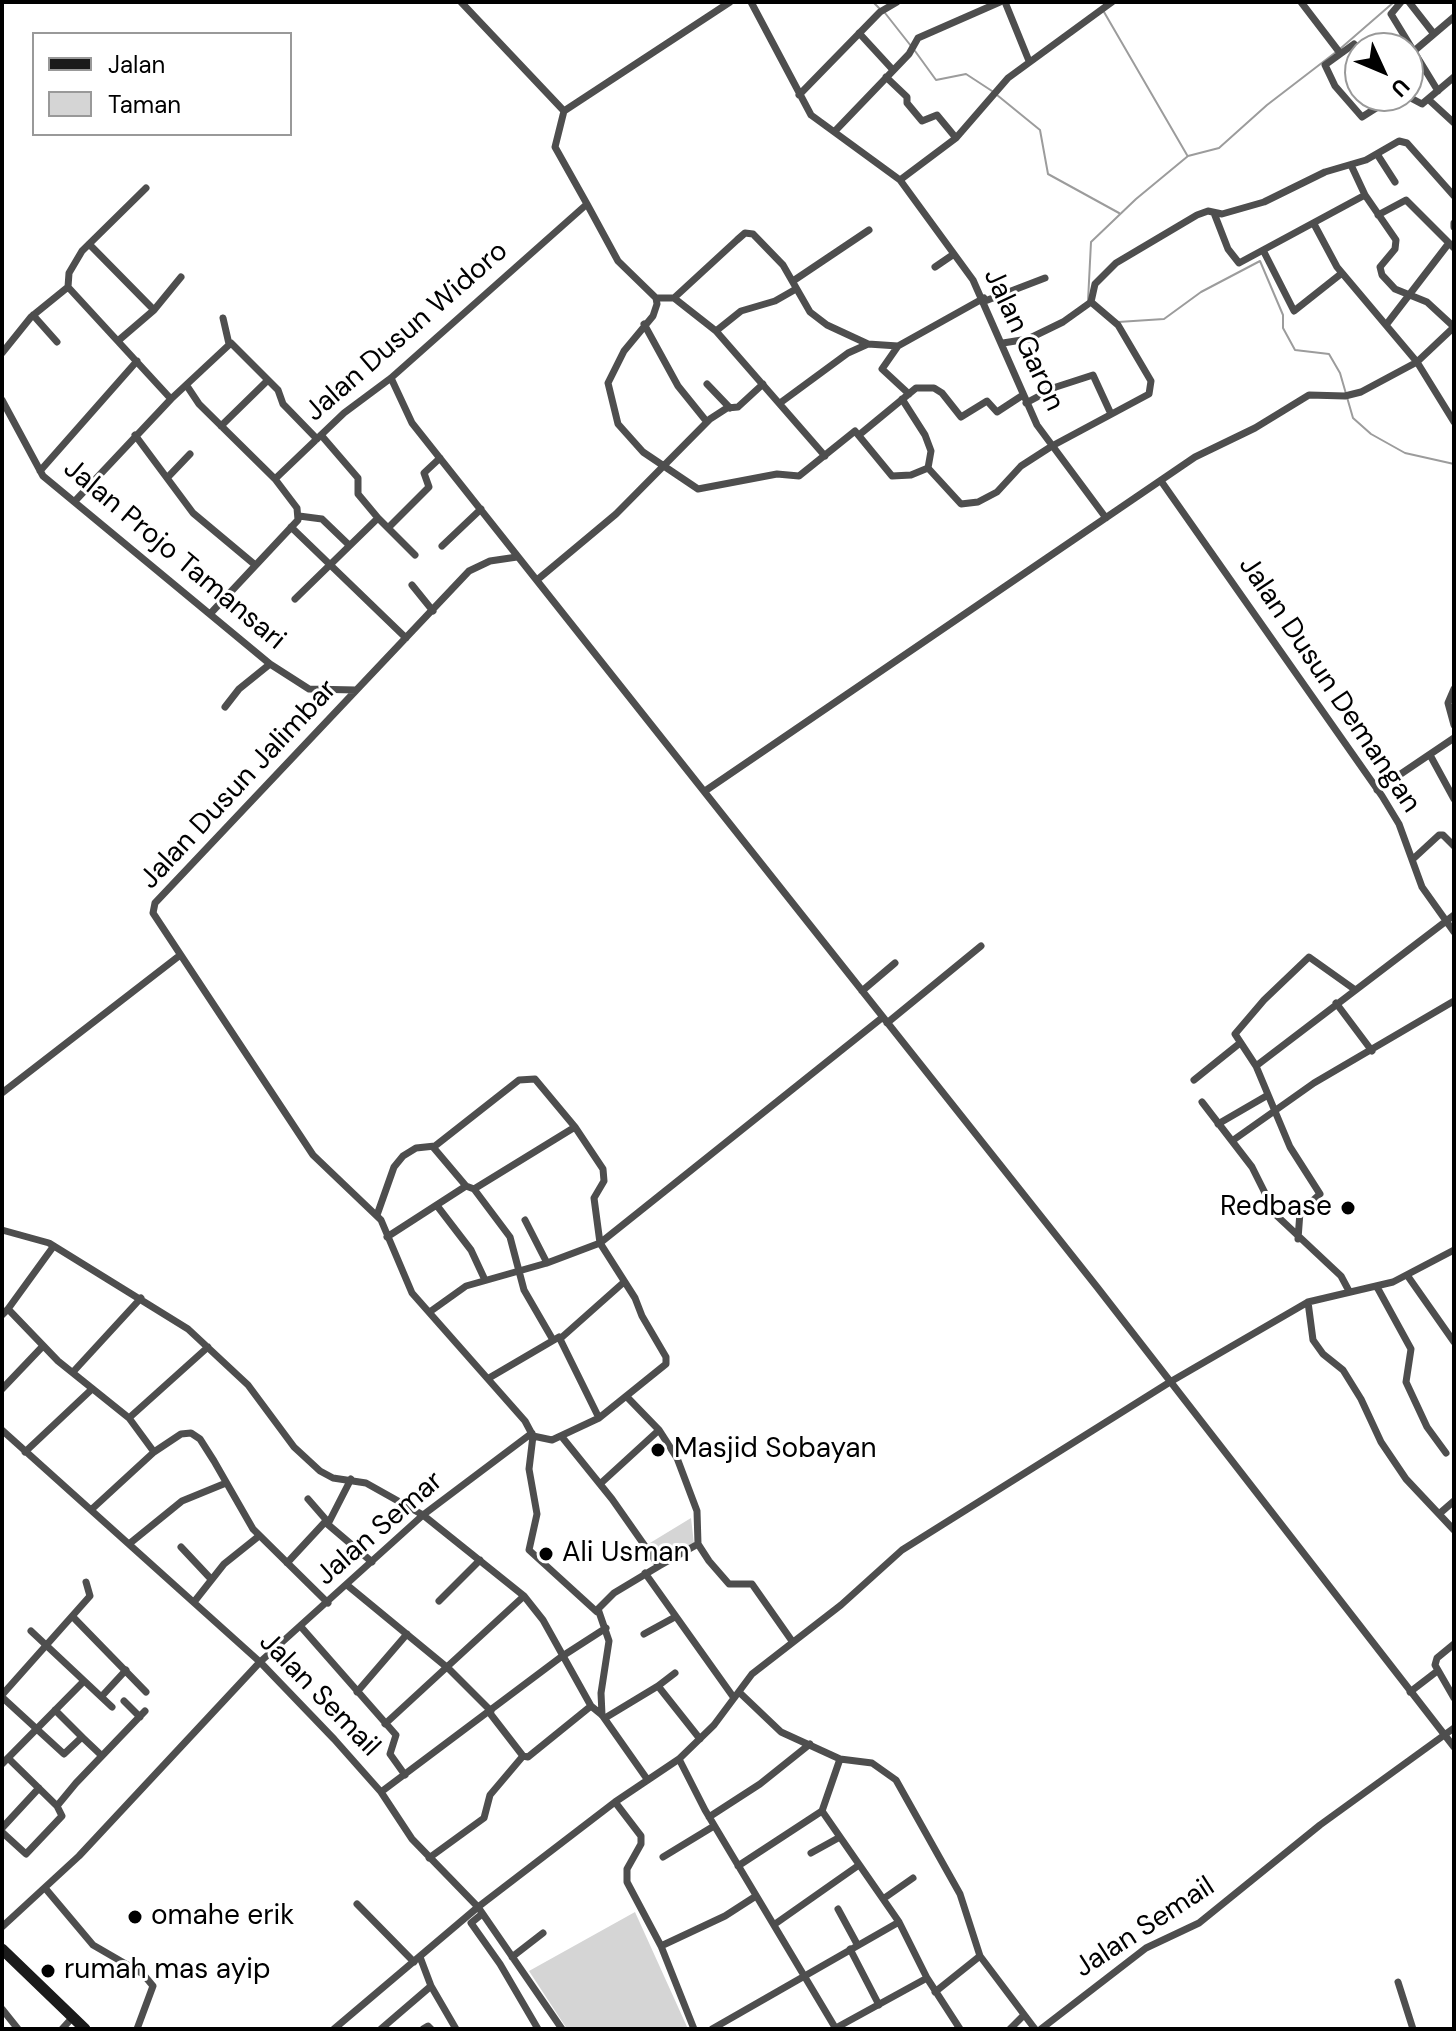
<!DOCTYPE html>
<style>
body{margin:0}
#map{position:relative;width:1456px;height:2031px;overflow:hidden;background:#fff;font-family:"DM Sans",sans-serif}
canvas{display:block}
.frame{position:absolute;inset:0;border:4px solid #000;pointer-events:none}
.legend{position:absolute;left:32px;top:32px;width:260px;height:104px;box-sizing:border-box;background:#fff;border:2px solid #999;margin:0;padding:10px 14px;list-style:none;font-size:24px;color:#000}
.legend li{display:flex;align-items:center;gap:16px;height:40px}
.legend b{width:40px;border:2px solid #999}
.north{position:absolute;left:1344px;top:32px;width:80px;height:80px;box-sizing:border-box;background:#fff;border:2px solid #999;border-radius:50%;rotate:134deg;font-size:22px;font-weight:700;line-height:32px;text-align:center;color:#000}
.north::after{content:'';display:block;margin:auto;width:28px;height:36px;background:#000;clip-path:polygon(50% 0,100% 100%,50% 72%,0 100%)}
</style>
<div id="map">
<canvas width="1456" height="2031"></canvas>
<div class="frame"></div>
<ul class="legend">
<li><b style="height:10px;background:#1b1b1b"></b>Jalan</li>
<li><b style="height:22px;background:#d5d5d5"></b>Taman</li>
</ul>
<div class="north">U</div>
</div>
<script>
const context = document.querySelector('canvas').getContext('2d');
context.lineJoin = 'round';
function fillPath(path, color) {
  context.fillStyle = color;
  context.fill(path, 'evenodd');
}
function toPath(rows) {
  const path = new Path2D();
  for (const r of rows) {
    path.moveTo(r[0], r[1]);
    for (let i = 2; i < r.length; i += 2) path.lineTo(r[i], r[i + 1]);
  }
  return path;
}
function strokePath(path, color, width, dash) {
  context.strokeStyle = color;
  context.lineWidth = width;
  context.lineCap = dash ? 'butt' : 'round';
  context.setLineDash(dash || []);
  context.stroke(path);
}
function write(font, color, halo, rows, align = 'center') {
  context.font = font + ' "DM Sans",sans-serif';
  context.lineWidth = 6;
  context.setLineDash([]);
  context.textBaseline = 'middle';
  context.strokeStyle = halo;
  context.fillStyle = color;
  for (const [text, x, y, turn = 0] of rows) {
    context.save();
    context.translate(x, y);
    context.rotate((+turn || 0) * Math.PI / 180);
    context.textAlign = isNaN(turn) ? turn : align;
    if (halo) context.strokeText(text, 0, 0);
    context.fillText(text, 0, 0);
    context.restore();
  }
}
fillPath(toPath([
 [691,1518,694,1544,659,1563,645,1546],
 [635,1912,688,2029,567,2029,529,1971]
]), '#d5d5d5');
strokePath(toPath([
 [873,2,880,9],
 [1104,12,1187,155],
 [885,13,911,46],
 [1341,48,1394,2],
 [915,51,936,80,966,74,992,91],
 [997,95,1040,130,1048,174,1119,213],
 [1088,301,1091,242,1136,199,1188,156,1219,148,1267,105,1336,52],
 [1118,322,1164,319,1201,292,1260,261,1283,315,1283,328,1295,350,1329,354,1340,373,1353,418,1371,434,1405,453,1454,464]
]), '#9c9c9c', 2);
strokePath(toPath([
 [461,2,564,111],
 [751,2,811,115,900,180,973,280,1037,425,1106,518],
 [1005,2,1029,61],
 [1301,2,1340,53],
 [1401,2,1391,14,1438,91],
 [1409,2,1434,34],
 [859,33,893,70],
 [1360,50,1354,44,1325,65,1335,86,1362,117,1395,96],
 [1414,51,1454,17],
 [886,77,907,97,907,103,922,121,937,115,956,138],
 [799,95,880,12,897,2],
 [1407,96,1422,104,1454,77],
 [1428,99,1454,123],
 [564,111,730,2],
 [836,130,909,54,918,38,1000,2],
 [1377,154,1395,182],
 [1351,165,1365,195,1396,240,1395,249,1380,267,1382,275,1395,289,1427,302,1454,327],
 [900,180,956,138,1008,78,1112,2],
 [146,188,82,251,69,273,68,287,171,399,231,343,278,390,283,404,317,439],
 [587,204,618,261,656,298,657,304,653,316,624,351,608,383,618,424,643,452,698,489,777,474,799,476,855,431,892,476,911,475,928,468,961,504,978,502,997,492,1021,466,1052,446,1149,394,1151,381,1118,325,1091,302],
 [1214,213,1228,249,1239,263,1365,195],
 [1378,215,1406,200,1454,248],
 [1454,223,1454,227],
 [1314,224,1337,267,1417,362,1454,422],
 [89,244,154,310],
 [1264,252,1294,311,1342,273],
 [935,267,954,254],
 [793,281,869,230],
 [656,298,674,298,716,331,825,456],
 [674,298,737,240,745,233,753,234,783,265,810,312,827,325,868,344],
 [985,301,1045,278],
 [33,315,57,342],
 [223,318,229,344],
 [644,324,678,386,707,422],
 [1386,325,1449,243],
 [716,331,741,311,775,301,796,289],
 [119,340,154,310,181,277],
 [1003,343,1028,339,1063,322,1091,302,1095,284,1116,263,1197,215,1208,211,1222,214,1264,202,1325,172,1366,160,1399,141,1407,143,1454,196],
 [898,346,882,369,909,394],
 [2,353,31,317,68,287],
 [391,378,412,423,1097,1287,1454,1747],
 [707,384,730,408],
 [187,386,199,404,275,479,344,413,391,378,587,204,555,147,564,111],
 [902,399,925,435,931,451,928,468],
 [2,400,43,476,270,664,309,689,356,690],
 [780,403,848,353,868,344,898,346,984,298],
 [1026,403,1056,387,1093,375,1111,414],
 [221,426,268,380],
 [135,435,193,513,254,564],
 [321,435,358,478,358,494,378,518],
 [859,435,916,388,934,388,942,393,961,417,987,401,997,412,1023,395],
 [40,471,137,361],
 [168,477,190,454],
 [1161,481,1382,796,1399,824,1422,887,1454,932],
 [75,501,171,399],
 [299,516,322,519,349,545],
 [291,527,406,638],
 [389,527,429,487,424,473,440,458],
 [442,546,481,509],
 [537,580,616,514,710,419,727,408,738,407,763,384],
 [412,585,433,611],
 [295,599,378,518,415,555],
 [210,614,298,520,297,508,275,479],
 [1454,689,1448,703,1454,725],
 [225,707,239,689,270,664],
 [1430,755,1454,799],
 [1377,790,1454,738],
 [705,791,1195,457,1255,428,1309,395,1345,396,1361,392,1417,362,1454,327],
 [1413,859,1439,835,1443,835,1454,846],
 [862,991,895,963],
 [1336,1003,1372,1051],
 [887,1023,981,946],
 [1256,1066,1454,915],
 [1194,1080,1240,1043],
 [2,1093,179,956],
 [1202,1102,1252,1167,1276,1215,1341,1276,1349,1291],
 [1218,1124,1268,1095],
 [1232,1141,1314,1083,1454,1001],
 [433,1147,466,1186,474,1189,510,1237,524,1290,553,1340],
 [474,1189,575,1127],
 [438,1207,471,1250,485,1280],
 [377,1215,394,1167,403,1156,416,1148,435,1146,519,1080,535,1079,575,1127,603,1169,604,1181,594,1198,600,1243,635,1298,642,1316,666,1357,666,1364,599,1418,552,1440,533,1436,525,1421,412,1293,381,1220,313,1155,153,913,155,903,469,571,490,561,517,557],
 [525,1220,547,1263],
 [2,1230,49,1243,188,1329,248,1385,294,1447,320,1471,333,1478,366,1483,423,1515,524,1596,543,1620,591,1706,602,1715,647,1779],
 [387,1237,466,1186],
 [1298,1239,1300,1212,1320,1194,1290,1147,1256,1066,1235,1034,1264,1000,1309,957,1354,989],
 [1407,1275,1454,1342],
 [1377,1287,1411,1349,1406,1382,1427,1427,1446,1453],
 [1308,1302,1313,1340,1323,1354,1343,1370,1361,1399,1381,1442,1406,1479,1454,1530],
 [8,1309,53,1247],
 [431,1311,466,1286,547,1263,600,1243,883,1017],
 [2,1315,8,1309,58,1361,129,1418,154,1452],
 [561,1338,624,1282],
 [73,1372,141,1298],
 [489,1378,559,1337,599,1418],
 [2,1389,43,1346],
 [628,1398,659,1430,677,1458,697,1511,698,1544,709,1561,729,1584,752,1584,792,1641],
 [129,1418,208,1347],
 [2,1430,260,1662,334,1739,381,1792,412,1839,478,1907,562,2029],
 [533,1436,529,1469,537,1514,529,1550,597,1612],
 [562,1437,612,1499,659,1566,614,1593,598,1609,609,1641,601,1693,602,1715],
 [25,1452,92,1389],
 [600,1484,659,1430],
 [308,1499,328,1522],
 [92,1509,154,1452,181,1434,191,1433,200,1439,214,1461,253,1529,328,1603],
 [1439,1514,1454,1501],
 [329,1522,351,1479],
 [129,1544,182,1501,226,1483],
 [181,1547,211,1579],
 [287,1563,325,1522,372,1562],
 [659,1566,698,1544],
 [645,1573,734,1698],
 [347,1585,449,1669,491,1711],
 [439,1601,480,1560],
 [194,1602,224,1564,259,1536],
 [73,1617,146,1692],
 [302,1628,396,1735,390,1754,405,1775],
 [31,1631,112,1707],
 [644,1634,675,1617],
 [1454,1644,1437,1658,1435,1665,1454,1698],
 [658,1686,675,1673],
 [357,1692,407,1634],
 [739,1692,781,1732,840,1759,872,1763,896,1780,960,1894,980,1956,1035,2029],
 [1410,1692,1436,1672],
 [2,1695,90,1596,86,1582],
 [102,1696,126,1670],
 [2,1697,64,1754,82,1737,55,1710],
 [124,1701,140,1717],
 [489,1712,523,1756,528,1757,591,1706],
 [605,1718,658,1686,700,1739],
 [385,1724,524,1596],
 [82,1737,101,1755],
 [8,1758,57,1806],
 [679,1759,705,1810,836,2029],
 [840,1759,822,1811,899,1922,927,1978,960,2029],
 [2,1764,84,1681],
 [381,1792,561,1657,606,1628],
 [615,1802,641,1836,641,1844,627,1869,627,1882,661,1946,694,2029],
 [709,1817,760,1784,810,1744],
 [2,1828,39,1788],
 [2,1832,26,1854,62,1816,57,1806,76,1783,145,1711],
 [811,1853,840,1837],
 [663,1857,714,1826],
 [429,1858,484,1818,490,1795,523,1756],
 [738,1866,822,1811],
 [45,1888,93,1945,143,1974,153,1986,137,2029],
 [883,1899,913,1878],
 [357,1904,414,1962],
 [838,1909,857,1944],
 [482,1914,471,1923,500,1964,538,2029],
 [775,1924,859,1865],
 [2,1927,79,1856,260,1662,423,1515,532,1433],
 [661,1946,725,1916,756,1896],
 [850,1949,879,2005],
 [420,1957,431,1986,456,2029],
 [512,1957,543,1933],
 [1398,1982,1413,2029],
 [935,1992,980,1956],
 [2,2009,18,2029],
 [62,2029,72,2018],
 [334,2029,478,1907,615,1802,679,1759,714,1725,752,1674,841,1605,902,1550,1170,1382,1308,1302,1393,1282,1454,1250],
 [381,2029,431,1986],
 [423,2029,428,2026,431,2029],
 [712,2029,899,1922],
 [834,2029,927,1978],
 [1010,2029,1024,2015],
 [1041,2029,1146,1948,1199,1923,1320,1825,1454,1728]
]), '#4e4e4e', 7);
strokePath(toPath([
 [2,1949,85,2029]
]), '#1b1b1b', 11);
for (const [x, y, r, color] of [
 [1348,1208,8,"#000"],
 [658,1450,8,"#000"],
 [546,1554,8,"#000"],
 [135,1917,8,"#000"],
 [48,1971,8,"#000"]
]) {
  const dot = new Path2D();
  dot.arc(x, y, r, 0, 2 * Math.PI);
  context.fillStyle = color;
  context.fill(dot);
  strokePath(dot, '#fff', 3);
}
write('28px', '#000', '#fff', [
 ["Jalan Dusun Widoro",407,332,-41],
 ["Jalan Garon",1023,340,65],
 ["Jalan Projo Tamansari",174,555,40],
 ["Jalan Dusun Demangan",1329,685,56],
 ["Jalan Dusun Jalimbar",239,785,-47],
 ["Jalan Semar",380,1529,-41],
 ["Jalan Semail",319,1695,46],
 ["Jalan Semail",1145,1928,-33]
]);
write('28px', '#000', '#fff', [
 ["Redbase",1332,1208,"right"],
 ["Masjid Sobayan",674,1450],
 ["Ali Usman",562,1554],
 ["omahe erik",151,1917],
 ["rumah mas ayip",64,1971]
], 'left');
</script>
